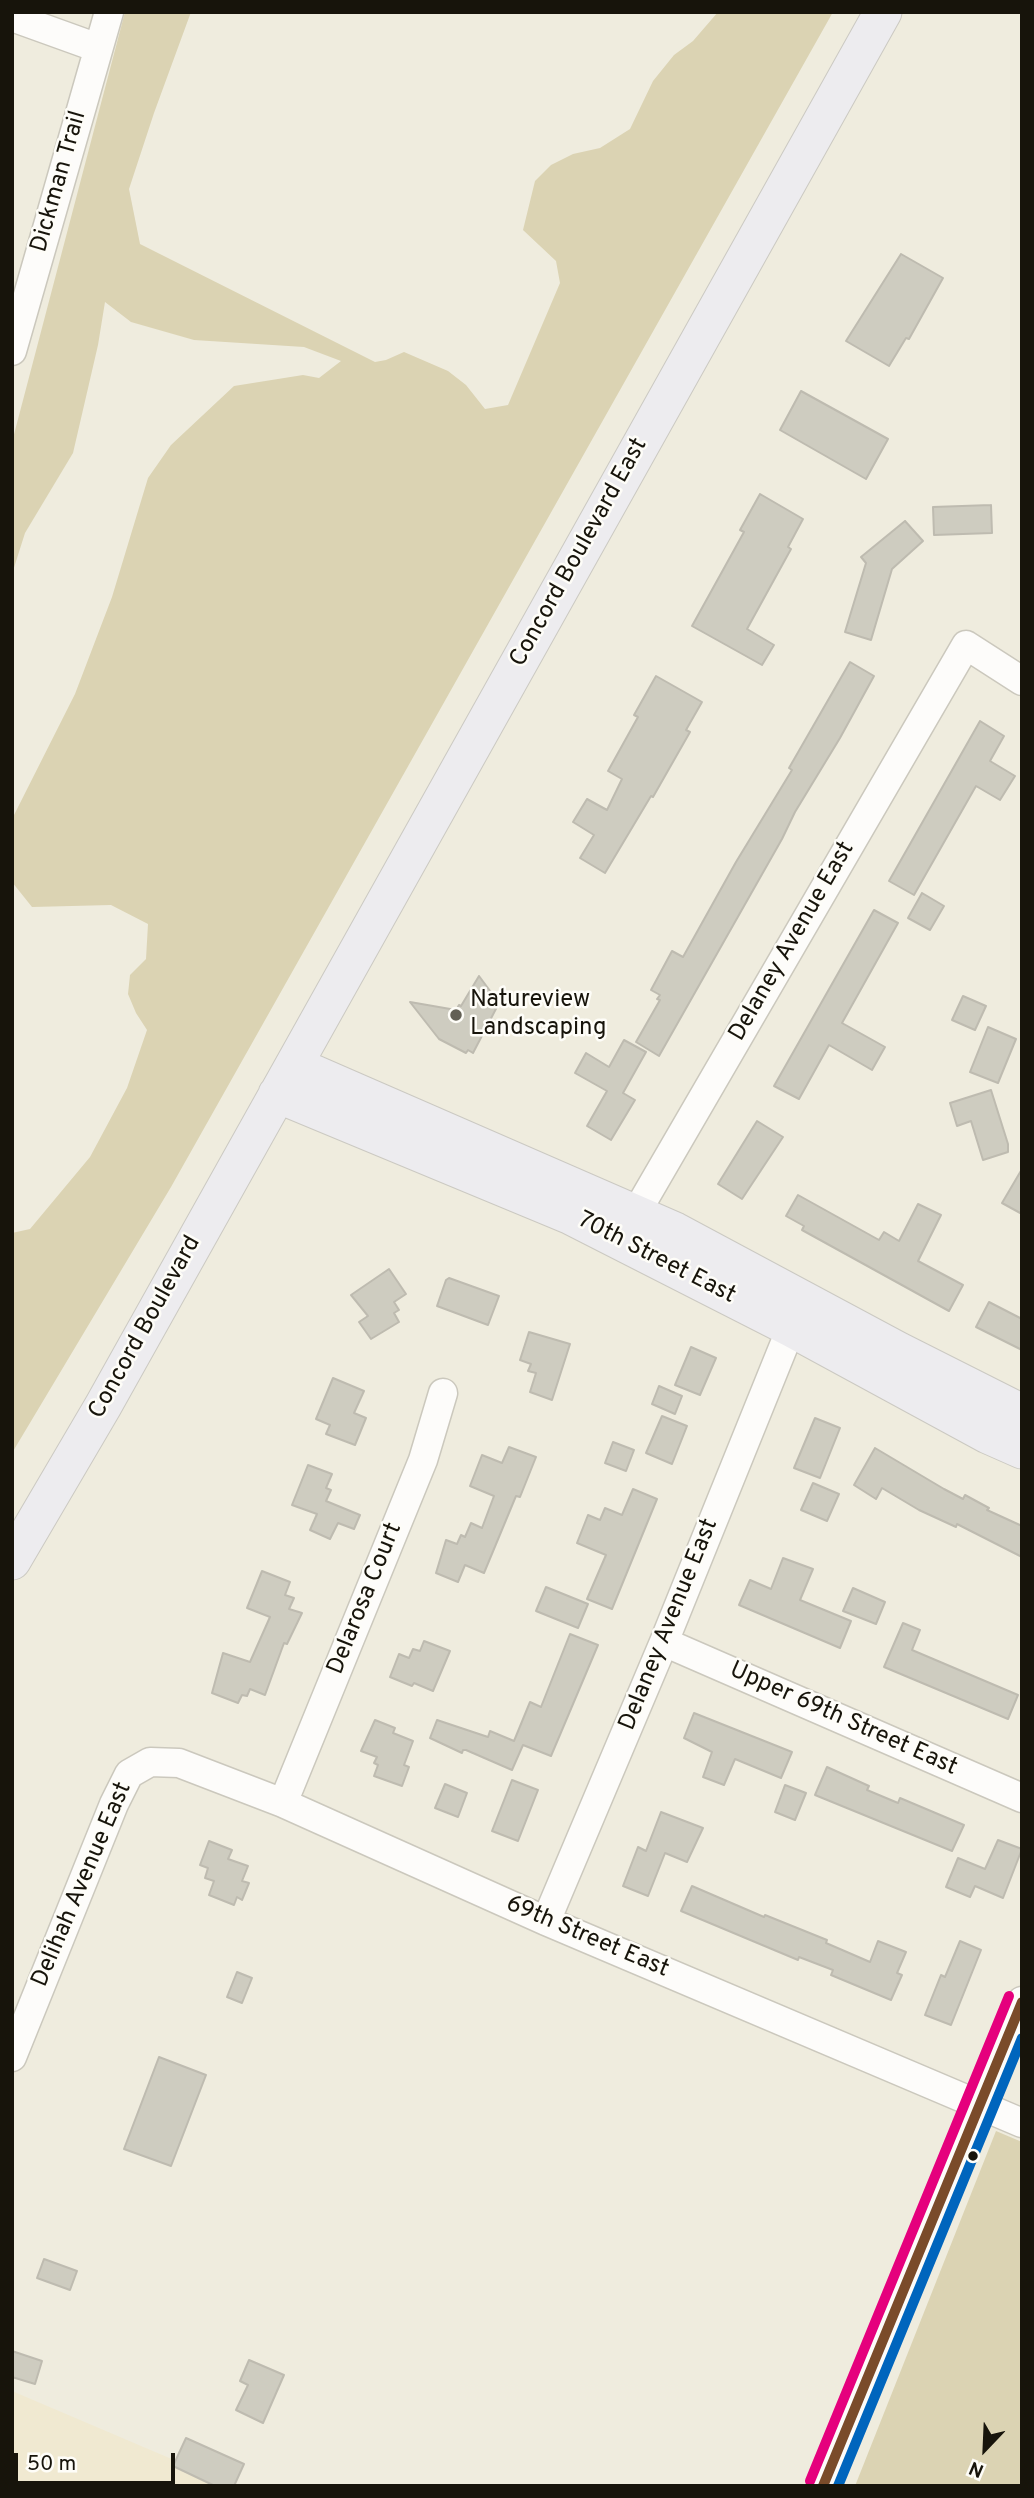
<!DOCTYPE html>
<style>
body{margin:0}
#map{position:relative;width:1034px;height:2498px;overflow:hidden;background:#efecde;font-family:Overpass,sans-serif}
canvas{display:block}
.frame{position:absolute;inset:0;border:14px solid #17140b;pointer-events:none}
.north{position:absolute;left:950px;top:2414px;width:70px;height:70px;-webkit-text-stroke:5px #fefdf8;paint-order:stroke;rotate:203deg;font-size:19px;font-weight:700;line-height:28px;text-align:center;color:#17140b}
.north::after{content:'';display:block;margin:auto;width:24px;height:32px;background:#17140b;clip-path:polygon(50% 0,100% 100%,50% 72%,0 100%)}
.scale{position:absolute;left:14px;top:2453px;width:161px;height:32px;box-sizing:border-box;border:4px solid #17140b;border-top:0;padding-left:9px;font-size:21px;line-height:24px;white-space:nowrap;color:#17140b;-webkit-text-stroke:5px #fefdf8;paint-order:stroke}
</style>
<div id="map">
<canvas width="1034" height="2498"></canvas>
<div class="frame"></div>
<div class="north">N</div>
<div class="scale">50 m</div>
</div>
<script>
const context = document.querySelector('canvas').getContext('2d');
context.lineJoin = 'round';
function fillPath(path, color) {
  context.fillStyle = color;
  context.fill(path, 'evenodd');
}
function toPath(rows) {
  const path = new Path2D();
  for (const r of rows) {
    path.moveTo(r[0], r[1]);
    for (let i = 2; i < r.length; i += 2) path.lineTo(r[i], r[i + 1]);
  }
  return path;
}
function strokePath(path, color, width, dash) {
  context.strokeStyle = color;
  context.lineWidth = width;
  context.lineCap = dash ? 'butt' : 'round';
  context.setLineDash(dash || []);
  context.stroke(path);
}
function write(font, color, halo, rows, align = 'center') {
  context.font = font + ' Overpass,sans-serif';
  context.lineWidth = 5;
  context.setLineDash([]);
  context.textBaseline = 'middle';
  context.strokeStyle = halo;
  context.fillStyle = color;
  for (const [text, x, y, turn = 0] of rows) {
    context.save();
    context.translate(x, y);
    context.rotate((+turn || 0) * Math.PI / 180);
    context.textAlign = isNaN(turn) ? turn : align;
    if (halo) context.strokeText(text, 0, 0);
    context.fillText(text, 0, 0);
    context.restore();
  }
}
fillPath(toPath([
 [12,2391,235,2486,12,2486]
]), '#f0e9d1');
fillPath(toPath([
 [125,12,191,12,154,113,129,189,140,244,375,362,386,360,404,352,448,371,466,385,485,409,508,405,560,283,556,261,523,230,535,181,551,165,573,154,600,148,630,129,653,81,674,55,693,41,718,12,833,12,171,1187,12,1453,12,1233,30,1229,90,1157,127,1088,147,1030,136,1013,128,994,130,975,146,959,148,924,111,905,32,907,12,882,12,819,75,694,112,597,148,478,171,445,234,386,303,375,319,378,341,361,304,347,194,340,131,322,105,302,98,345,73,453,25,533,12,574,12,442],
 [996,2131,1022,2142,1022,2486,855,2486]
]), '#dbd3b3');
const building = toPath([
 [901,254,943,278,909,339,906,338,889,366,846,341,901,254],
 [801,391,888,439,866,479,780,430,801,391],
 [760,494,803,519,788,547,791,549,747,629,774,645,762,665,692,626,744,532,740,530,760,494],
 [991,505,992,533,934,535,933,507,991,505],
 [905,521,923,541,892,569,871,640,845,632,866,563,861,557,905,521],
 [850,662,874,676,840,738,795,812,782,839,659,1056,636,1042,660,1000,657,999,660,995,651,990,672,951,683,957,736,862,792,770,789,768,850,662],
 [656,676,702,702,686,730,690,732,653,797,651,796,605,873,580,858,594,835,573,822,587,799,607,810,622,779,608,771,638,717,634,715,656,676],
 [980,721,1004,736,990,761,1015,776,1000,800,976,786,914,895,889,881,980,721],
 [922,893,944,906,930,930,908,918,922,893],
 [874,910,898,923,842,1023,885,1047,872,1070,829,1045,799,1099,774,1086,874,910],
 [479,976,499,1003,473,1053,468,1050,466,1053,439,1039,410,1002,456,1010,459,1005,461,1006,479,976],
 [963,996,986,1006,975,1030,952,1020,963,996],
 [988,1027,1016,1039,998,1083,970,1072,988,1027],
 [624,1040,646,1052,623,1093,635,1100,611,1140,587,1126,607,1091,575,1073,586,1053,609,1067,624,1040],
 [991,1090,1008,1144,1008,1152,983,1160,971,1121,957,1126,950,1103,991,1090],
 [757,1121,783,1137,742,1199,718,1184,757,1121],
 [1022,1169,1022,1214,1002,1203,1022,1169],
 [798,1195,879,1240,884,1232,899,1241,918,1204,941,1215,918,1261,963,1285,949,1311,802,1230,804,1226,786,1216,798,1195],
 [389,1269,406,1294,394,1302,399,1310,394,1313,399,1322,371,1339,359,1322,368,1316,351,1295,389,1269],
 [449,1278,499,1296,488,1325,437,1306,446,1280,449,1278],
 [989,1302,1022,1319,1022,1350,976,1327,989,1302],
 [529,1332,570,1344,552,1400,530,1392,536,1373,528,1371,531,1364,520,1360,529,1332],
 [691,1347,716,1358,700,1395,675,1385,691,1347],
 [333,1378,364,1391,354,1413,366,1418,355,1445,326,1434,330,1425,316,1419,333,1378],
 [659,1386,682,1396,675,1414,652,1404,659,1386],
 [662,1416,687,1426,672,1464,646,1453,662,1416],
 [815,1418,840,1428,820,1478,794,1468,815,1418],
 [613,1442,634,1450,626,1471,605,1463,613,1442],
 [509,1447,536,1457,520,1497,516,1496,484,1573,465,1565,458,1582,436,1573,446,1540,457,1544,461,1535,465,1537,471,1523,482,1528,494,1496,470,1486,482,1455,502,1463,509,1447],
 [875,1448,944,1489,963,1499,965,1495,989,1508,987,1510,1022,1526,1022,1557,957,1524,956,1527,919,1510,882,1488,876,1499,854,1485,875,1448],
 [308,1465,332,1474,326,1488,331,1490,326,1501,360,1515,354,1529,338,1523,330,1539,310,1530,317,1514,292,1505,308,1465],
 [813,1483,839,1494,827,1521,801,1510,813,1483],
 [633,1489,657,1499,612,1609,587,1599,606,1555,577,1543,588,1515,600,1520,605,1508,622,1515,633,1489],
 [783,1558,813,1569,800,1600,851,1621,840,1648,739,1605,750,1580,771,1589,783,1558],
 [262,1571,290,1582,285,1595,294,1598,289,1609,302,1613,287,1644,284,1643,265,1695,250,1689,247,1696,242,1695,238,1703,212,1693,223,1653,250,1662,270,1617,247,1608,262,1571],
 [546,1587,588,1604,578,1628,536,1611,546,1587],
 [853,1588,885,1602,876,1624,843,1611,853,1588],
 [903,1623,920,1630,912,1650,1018,1695,1008,1719,884,1667,903,1623],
 [570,1634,598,1645,551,1756,523,1745,512,1770,466,1750,463,1750,462,1753,430,1738,437,1720,488,1737,490,1731,514,1741,530,1702,541,1707,570,1634],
 [424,1641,450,1651,433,1691,414,1683,412,1686,390,1677,399,1654,409,1658,413,1649,420,1651,424,1641],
 [694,1713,792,1752,781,1778,735,1759,724,1785,703,1777,712,1752,684,1738,694,1713],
 [375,1720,395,1728,393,1733,413,1741,404,1765,409,1767,402,1786,374,1776,378,1765,374,1763,377,1757,361,1751,375,1720],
 [827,1767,869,1786,867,1790,898,1803,900,1798,964,1825,952,1851,815,1795,827,1767],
 [512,1780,538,1790,518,1841,492,1831,512,1780],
 [445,1784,467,1793,458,1817,435,1808,445,1784],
 [785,1785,806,1793,795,1820,775,1812,785,1785],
 [661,1812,703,1828,687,1862,665,1853,648,1896,623,1886,638,1847,646,1851,661,1812],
 [998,1840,1022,1849,1003,1898,975,1886,970,1897,946,1887,958,1858,985,1869,998,1840],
 [209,1841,232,1850,228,1859,248,1866,242,1881,249,1883,242,1900,237,1897,234,1905,209,1895,214,1881,205,1878,208,1868,200,1865,209,1841],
 [692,1886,764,1917,765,1915,827,1940,826,1943,870,1962,878,1941,906,1952,897,1973,902,1975,891,2000,831,1975,833,1970,799,1957,798,1960,681,1911,692,1886],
 [960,1941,981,1950,951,2025,925,2015,941,1975,945,1977,960,1941],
 [237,1972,252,1978,242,2003,227,1997,237,1972],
 [159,2057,206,2075,171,2166,124,2149,159,2057],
 [44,2259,77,2271,70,2290,37,2278,44,2259],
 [12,2351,42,2361,35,2384,12,2377,12,2351],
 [249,2360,284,2375,263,2423,236,2410,248,2385,240,2381,249,2360],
 [186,2438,244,2464,234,2486,215,2486,173,2466,186,2438]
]);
fillPath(building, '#ceccc0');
strokePath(building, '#bebbb0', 2);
const minor = toPath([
 [12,17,98,48],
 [12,351,109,12],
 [629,1231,636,1213,966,645,1022,681],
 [664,1642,1022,1798],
 [283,1803,423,1460,443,1393],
 [546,1921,664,1642,791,1328],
 [12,2057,114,1804,129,1774,150,1762,179,1763,283,1803,546,1921,1022,2123],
 [823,2486,1022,2001]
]);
const major = toPath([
 [294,1065,675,1231,899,1351,1022,1413],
 [277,1094,571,1216,791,1328,988,1435,1022,1450],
 [12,1561,103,1406,883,12]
]);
strokePath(minor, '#cbc8bd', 31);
strokePath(major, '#cbc9c2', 39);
strokePath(minor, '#fdfcfa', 28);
strokePath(major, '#edecef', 37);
strokePath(toPath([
 [823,2486,1022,2002]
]), '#7a4b2a', 10);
strokePath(toPath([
 [838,2486,1022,2038]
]), '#0065bd', 10);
strokePath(toPath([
 [810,2481,1009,1996]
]), '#e5007d', 10);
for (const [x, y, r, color] of [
 [456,1015,7,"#636055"],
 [973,2156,6,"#17140b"]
]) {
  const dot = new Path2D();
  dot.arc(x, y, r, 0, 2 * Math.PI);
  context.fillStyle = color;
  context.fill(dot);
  strokePath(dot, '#fefdf8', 2.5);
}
write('24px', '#17140b', '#fefdf8', [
 ["Dickman Trail",60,182,-74],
 ["Concord Boulevard East",580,553,-61],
 ["Delaney Avenue East",793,942,-60],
 ["70th Street East",656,1259,27],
 ["Concord Boulevard",146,1328,-61],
 ["Delarosa Court",366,1599,-68],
 ["Delaney Avenue East",670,1625,-68],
 ["Upper 69th Street East",843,1720,24],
 ["Delihah Avenue East",83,1885,-67],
 ["69th Street East",587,1938,23]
]);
write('24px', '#17140b', '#fefdf8', [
 ["Natureview",470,1001],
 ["Landscaping",470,1029]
], 'left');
</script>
